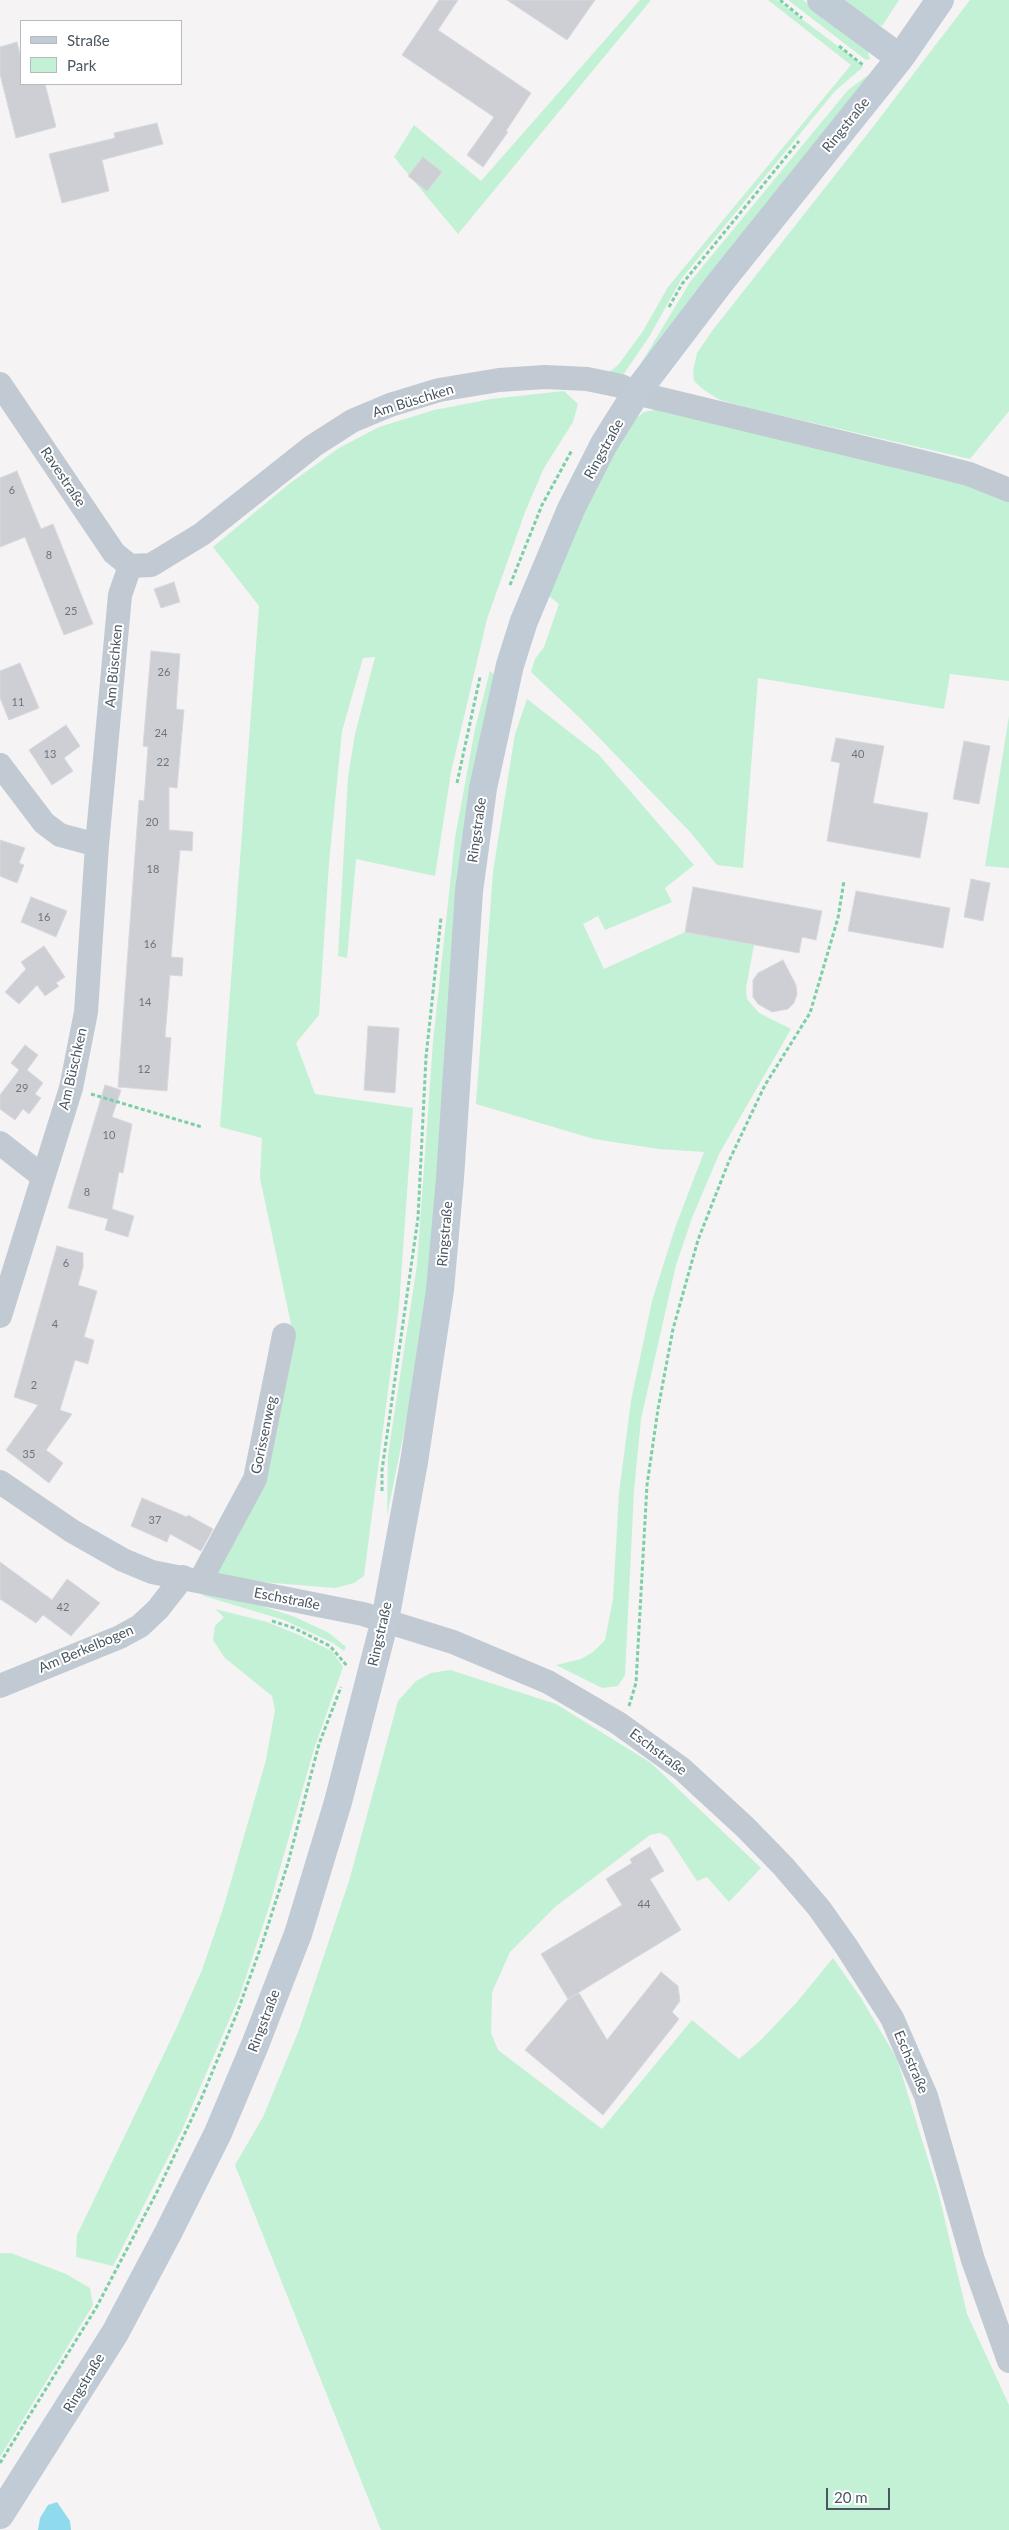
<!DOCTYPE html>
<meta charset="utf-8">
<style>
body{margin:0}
#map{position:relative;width:1009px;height:2530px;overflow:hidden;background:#f5f3f3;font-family:Lato,sans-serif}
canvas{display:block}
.legend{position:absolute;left:20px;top:20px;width:162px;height:65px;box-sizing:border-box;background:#fff;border:1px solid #b7bbc0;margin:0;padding:6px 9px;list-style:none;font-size:15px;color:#4a5661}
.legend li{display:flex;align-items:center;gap:10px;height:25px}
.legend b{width:25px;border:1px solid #b7bbc0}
.scale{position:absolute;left:826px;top:2488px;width:64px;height:22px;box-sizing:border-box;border:2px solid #4a5661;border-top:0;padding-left:6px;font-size:15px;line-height:18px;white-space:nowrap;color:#4a5661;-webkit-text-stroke:4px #fff;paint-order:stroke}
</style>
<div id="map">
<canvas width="1009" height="2530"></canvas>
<ul class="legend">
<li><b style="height:6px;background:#c1cbd6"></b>Straße</li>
<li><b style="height:14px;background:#c3f1d5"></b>Park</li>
</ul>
<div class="scale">20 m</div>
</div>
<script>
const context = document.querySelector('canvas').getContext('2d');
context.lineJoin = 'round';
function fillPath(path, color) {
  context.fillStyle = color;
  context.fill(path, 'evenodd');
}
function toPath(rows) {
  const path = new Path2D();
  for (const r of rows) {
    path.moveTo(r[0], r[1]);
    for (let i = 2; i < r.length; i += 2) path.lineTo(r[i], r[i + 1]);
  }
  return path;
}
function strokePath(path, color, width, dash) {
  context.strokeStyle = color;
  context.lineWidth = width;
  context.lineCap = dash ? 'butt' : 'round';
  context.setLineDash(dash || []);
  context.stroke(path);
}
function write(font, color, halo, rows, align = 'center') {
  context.font = font + ' Lato,sans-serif';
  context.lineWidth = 4;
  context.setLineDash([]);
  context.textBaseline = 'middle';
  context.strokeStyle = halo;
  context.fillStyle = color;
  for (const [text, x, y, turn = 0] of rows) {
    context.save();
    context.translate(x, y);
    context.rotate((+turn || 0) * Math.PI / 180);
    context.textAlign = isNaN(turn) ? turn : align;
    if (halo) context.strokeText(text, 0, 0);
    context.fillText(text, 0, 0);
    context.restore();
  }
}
fillPath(toPath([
 [640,0,651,0,458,234,394,157,414,125,481,181],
 [768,0,777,0,856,60,863,66,862,68,835,91,682,278,649,337,623,375,604,373,612,370,619,364,643,331,668,287,851,65],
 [788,0,803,0,867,48,870,59,866,60,862,57],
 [839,0,899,0,882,26,865,19],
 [970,0,1009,0,1009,411,970,459,749,408,720,400,704,390,694,381,693,371,697,353,712,331,869,132],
 [867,76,869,80,637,370,690,282,848,90],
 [564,391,578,404,573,422,544,468,525,512,487,619,451,772,435,876,356,859,347,958,338,956,348,777,355,734,375,657,363,658,342,731,329,863,319,1015,296,1043,315,1094,413,1108,399,1306,364,1576,354,1583,335,1588,262,1582,215,1573,294,1338,260,1178,262,1138,220,1127,259,606,213,547,289,484,339,448,379,427,434,410,491,399],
 [660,409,713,416,1009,497,1009,681,950,674,944,709,758,678,743,868,717,865,691,833,582,720,531,672,535,659,544,647,559,604,545,593,583,508,632,421,644,412],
 [490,671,496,676,430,1265,408,1412,387,1516,388,1455,417,1265,433,1042,455,838,475,729],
 [527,699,599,755,694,865,665,888,672,902,605,930,598,916,583,924,604,969,685,932,754,945,746,988,747,999,759,1013,791,1029,719,1154,692,1218,676,1265,641,1419,634,1490,625,1675,618,1686,602,1688,556,1665,581,1659,593,1652,605,1640,613,1599,619,1493,631,1401,652,1301,675,1228,704,1152,659,1149,594,1139,476,1104,493,872,515,734],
 [1009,716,1009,868,985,866],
 [210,1594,262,1606,295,1617,329,1633,346,1647,344,1651,333,1643,284,1620,201,1595],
 [215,1609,267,1622,299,1635,332,1651,343,1667,314,1749,269,1907,240,1995,181,2132,113,2266,76,2257,77,2235,175,2031,202,1970,223,1909,266,1760,275,1710,272,1696,225,1658,213,1640,215,1626,224,1617],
 [450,1670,556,1704,651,1763,761,1868,729,1902,707,1877,697,1881,668,1837,660,1833,650,1835,555,1907,510,1952,492,1992,491,2033,498,2050,602,2129,692,2020,739,2059,760,2041,797,2002,833,1958,861,1998,897,2059,939,2195,967,2314,1009,2405,1009,2530,381,2530,235,2165,263,2117,299,2030,349,1881,398,1701,416,1681,431,1673],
 [0,2253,11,2253,66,2274,90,2288,93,2305,0,2457]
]), '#c3f1d5');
fillPath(toPath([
 [57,2502,70,2521,71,2530,38,2530,40,2518,48,2505]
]), '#90daee');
const building = toPath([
 [439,0,458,0,438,30,531,93,506,131,508,132,483,167,467,155,494,117,402,55,439,0],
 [507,0,595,0,567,40,507,0],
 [17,42,21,58,21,84,45,84,56,127,16,138,0,74,0,47,17,42],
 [157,123,163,144,102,160,109,191,62,203,49,154,115,138,114,133,157,123],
 [423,157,442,172,427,191,408,176,423,157],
 [17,471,41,529,53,524,93,624,64,635,25,537,0,547,0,478,17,471],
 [174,582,180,602,161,608,154,589,174,582],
 [151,651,180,654,176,709,184,710,177,788,169,787,169,830,193,832,192,851,180,850,171,957,183,958,182,976,170,975,165,1037,171,1038,167,1091,118,1087,139,800,144,801,148,747,143,746,151,651],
 [20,663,39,708,9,720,0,698,0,671,20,663],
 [66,725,80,746,64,758,73,771,52,785,29,750,66,725],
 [836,738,884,746,873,803,928,813,920,858,827,841,840,763,831,761,836,738],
 [964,741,990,746,979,804,953,799,964,741],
 [0,840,25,848,19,863,24,865,17,883,0,876,0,840],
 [971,879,990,883,983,921,964,917,971,879],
 [693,887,822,911,816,940,802,937,799,953,685,932,693,887],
 [856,891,950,908,943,948,848,931,856,891],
 [31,897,67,911,56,937,21,922,31,897],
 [44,946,65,977,56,983,59,986,45,996,37,985,19,1004,5,992,26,969,21,962,44,946],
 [783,960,796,985,797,994,794,1003,788,1009,772,1012,758,1004,753,997,753,980,758,973,783,960],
 [368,1026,399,1028,395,1093,364,1090,368,1026],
 [25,1045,38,1055,27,1070,43,1083,35,1094,41,1098,29,1114,23,1109,15,1120,0,1109,0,1095,19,1070,11,1063,25,1045],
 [105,1085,121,1090,112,1117,132,1124,123,1173,119,1172,112,1209,134,1216,128,1237,105,1230,108,1219,68,1208,105,1085],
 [57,1246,83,1253,83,1267,78,1285,97,1291,84,1337,94,1340,88,1364,75,1360,60,1410,72,1414,46,1450,63,1463,49,1483,6,1450,38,1405,14,1397,57,1246],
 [142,1498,187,1517,188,1515,213,1529,201,1551,170,1534,167,1542,131,1526,142,1498],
 [0,1562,52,1600,67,1579,100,1603,71,1636,43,1615,36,1623,0,1599,0,1562],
 [650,1847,664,1871,650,1879,681,1930,568,1999,541,1954,622,1905,606,1879,632,1863,630,1859,650,1847],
 [661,1972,678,1986,680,2001,672,2012,679,2019,603,2115,525,2050,569,1998,579,1993,607,2040,661,1972]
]);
fillPath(building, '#cdcfd5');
strokePath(building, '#d7d9de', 1);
strokePath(toPath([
 [780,0,802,18],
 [839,46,863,65],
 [669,307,682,284,799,141],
 [510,585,542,505,572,450],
 [457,783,480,677],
 [91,1094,202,1127],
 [382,1491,382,1470,418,1218,426,1057,441,918],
 [272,1621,294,1628,330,1646,348,1667],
 [629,1706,636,1683,647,1485,658,1409,673,1329,698,1240,729,1161,765,1085,810,1013,838,918,844,881],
 [0,2463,96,2308,159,2188,201,2099,237,2013,263,1941,288,1863,319,1744,341,1687]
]), '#7ad0a6', 3, [4, 2.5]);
strokePath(toPath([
 [0,384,114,553,130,566],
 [130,566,151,565,202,534,313,446,352,421,390,405,439,390,499,380,545,377,587,379,621,386,636,393,926,463,969,474,1009,490],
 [0,765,44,823,60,835,97,845],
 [0,1143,42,1176],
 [0,1316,71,1088,86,1012,97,845,120,595,130,566],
 [0,1482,72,1531,123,1560,152,1572,363,1614,453,1642,548,1682,618,1723,682,1769,745,1827,783,1866,819,1908,846,1946,892,2018,926,2096,973,2260,1009,2361],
 [200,1581,255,1479,284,1335],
 [0,1686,120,1637,140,1626,158,1609,183,1577]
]), '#c1cad2', 24);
strokePath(toPath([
 [821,0,900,58],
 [0,2515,115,2333,168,2233,218,2133,255,2045,298,1934,338,1802,385,1620,414,1462,440,1290,450,1178,469,891,483,788,510,665,524,621,571,509,604,444,636,393,719,284,900,58,940,0]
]), '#c1cbd6', 28);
write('11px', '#6b747e', null, [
 ["6",12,490],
 ["8",49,555],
 ["25",71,611],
 ["26",164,672],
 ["11",18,702],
 ["24",161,733],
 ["13",50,754],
 ["40",858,754],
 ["22",163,762],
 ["20",152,822],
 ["18",153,869],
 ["16",44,917],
 ["16",150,944],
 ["14",145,1002],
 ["12",144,1069],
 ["29",22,1088],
 ["10",109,1135],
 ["8",87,1192],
 ["6",66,1263],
 ["4",55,1324],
 ["2",34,1385],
 ["35",29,1454],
 ["37",155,1520],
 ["42",63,1607],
 ["44",644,1904]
]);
write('14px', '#4a5661', '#fff', [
 ["Ringstraße",846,125,-51],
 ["Am Büschken",413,401,-17],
 ["Ringstraße",604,449,-61],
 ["Ravestraße",63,477,56],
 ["Am Büschken",114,666,-85],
 ["Ringstraße",477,830,-82],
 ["Am Büschken",73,1069,-77],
 ["Ringstraße",445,1234,-85],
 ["Gorissenweg",264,1435,-78],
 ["Eschstraße",287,1599,11],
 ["Ringstraße",380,1634,-77],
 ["Am Berkelbogen",86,1649,-23],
 ["Eschstraße",658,1752,37],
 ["Ringstraße",264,2021,-69],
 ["Eschstraße",911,2062,67],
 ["Ringstraße",84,2383,-59]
]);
</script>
